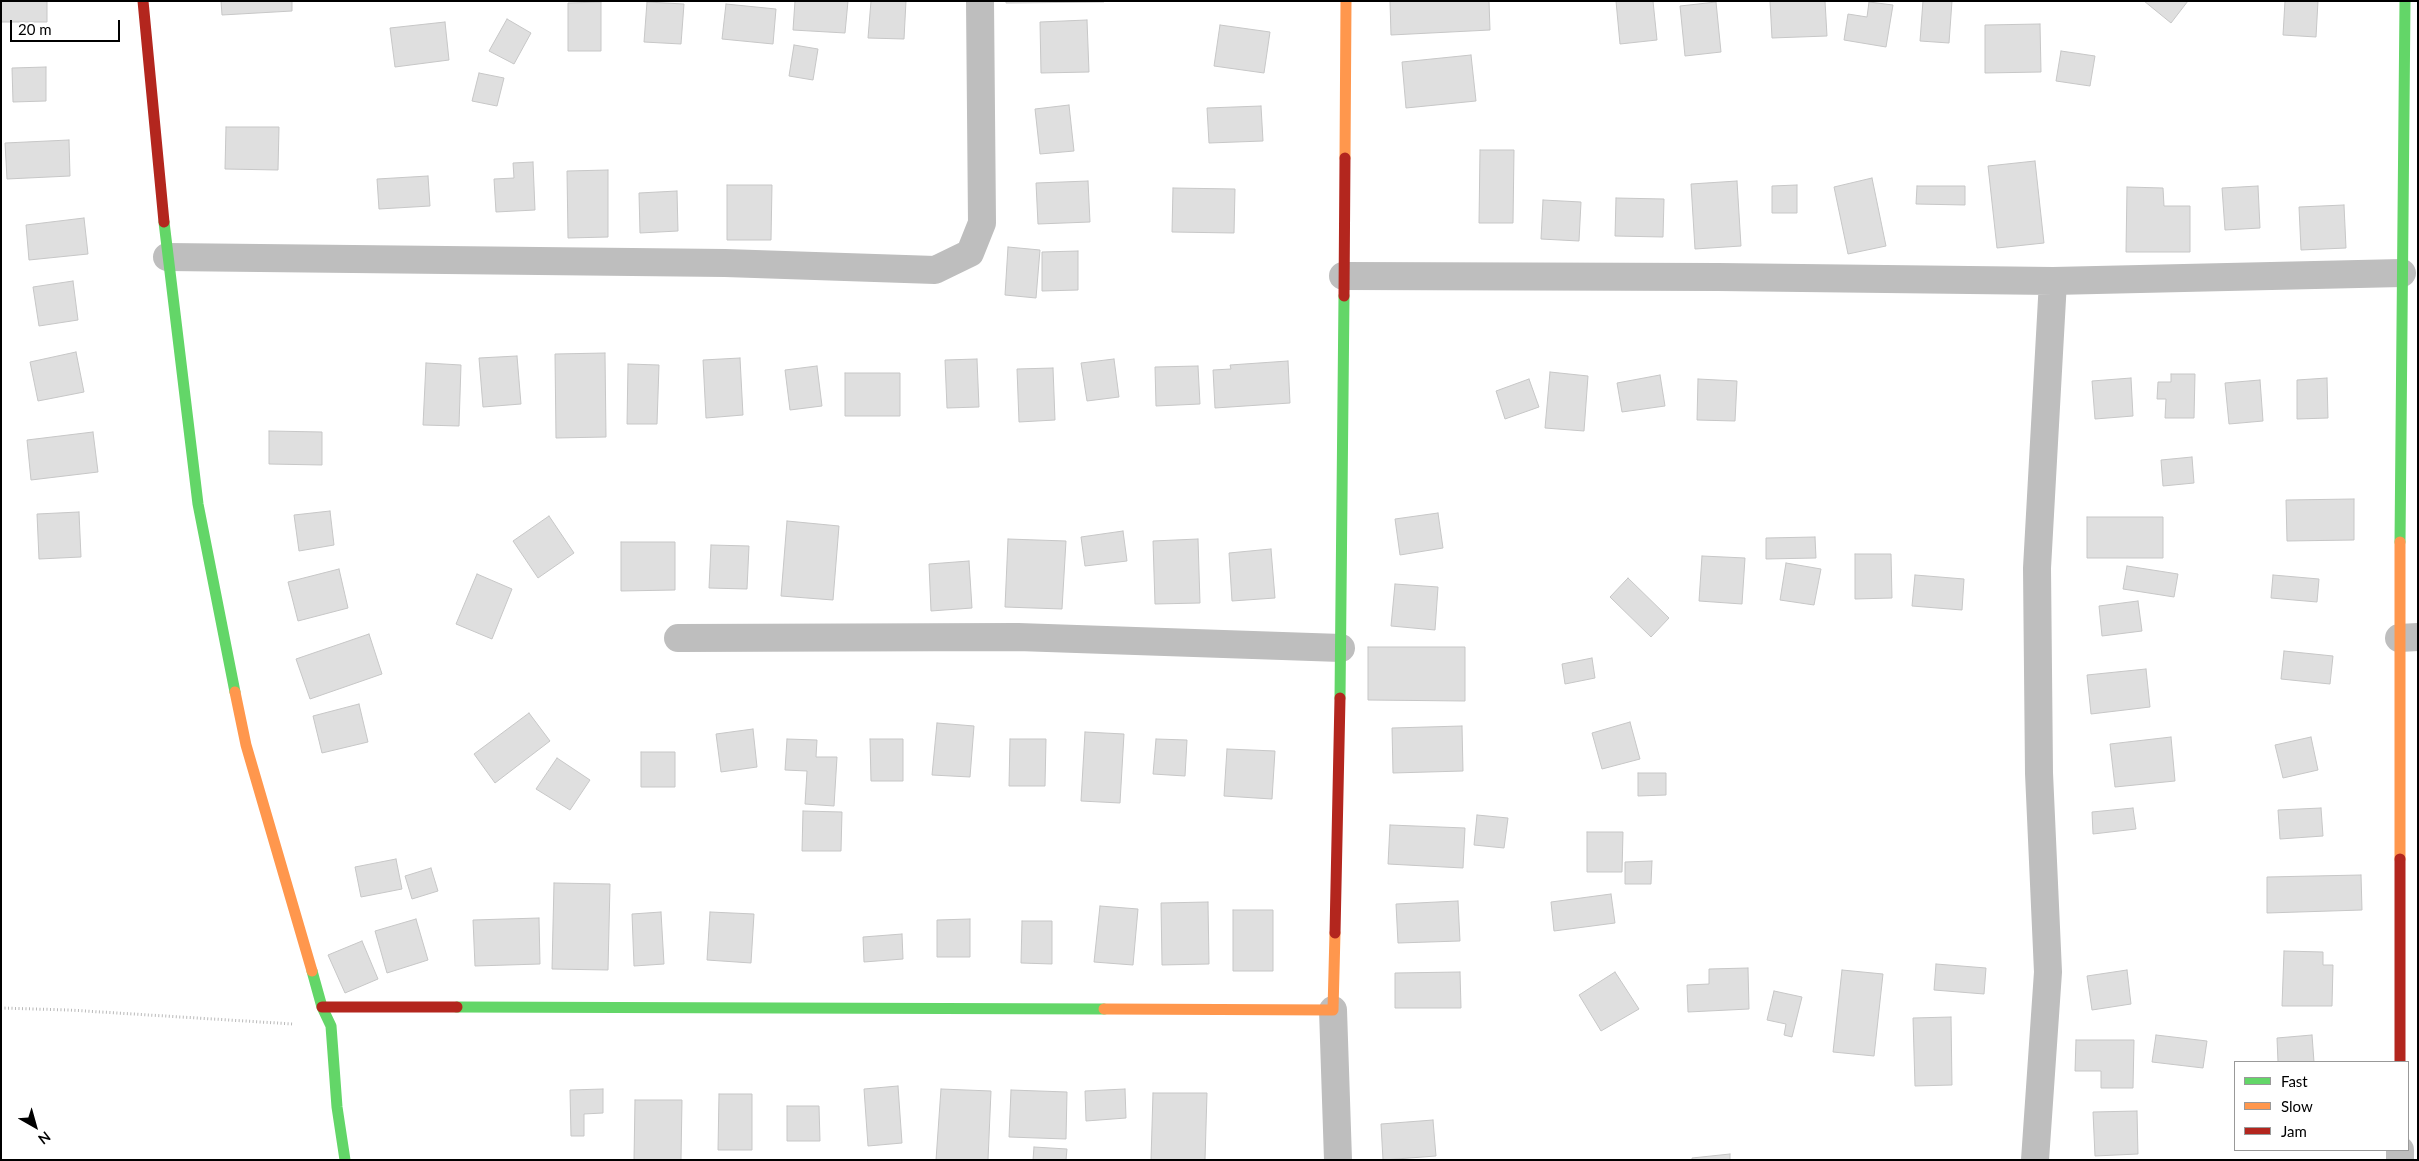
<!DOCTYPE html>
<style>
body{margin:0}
#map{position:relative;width:2419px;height:1161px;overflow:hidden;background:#fff;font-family:Lato,sans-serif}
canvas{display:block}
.frame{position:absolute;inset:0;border:2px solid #000;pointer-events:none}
.legend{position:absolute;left:2234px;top:1061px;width:175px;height:90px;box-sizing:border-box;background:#fff;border:1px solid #999;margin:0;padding:6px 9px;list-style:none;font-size:15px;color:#000}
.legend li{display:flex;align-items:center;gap:10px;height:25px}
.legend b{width:25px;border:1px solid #999}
.north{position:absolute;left:10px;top:1101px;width:50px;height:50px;-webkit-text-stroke:4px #fff;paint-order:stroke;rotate:142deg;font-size:14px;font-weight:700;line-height:20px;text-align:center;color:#000}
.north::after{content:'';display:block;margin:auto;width:18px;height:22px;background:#000;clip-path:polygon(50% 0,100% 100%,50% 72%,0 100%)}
.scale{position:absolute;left:10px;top:20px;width:110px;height:22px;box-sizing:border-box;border:2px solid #000;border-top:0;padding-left:6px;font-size:15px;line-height:18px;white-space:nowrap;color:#000;-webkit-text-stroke:4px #fff;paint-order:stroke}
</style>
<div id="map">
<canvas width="2419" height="1161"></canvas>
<div class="frame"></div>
<ul class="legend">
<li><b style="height:6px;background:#63d668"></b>Fast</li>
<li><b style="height:6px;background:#ff974d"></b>Slow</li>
<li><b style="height:6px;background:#b3261e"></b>Jam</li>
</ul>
<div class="north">N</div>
<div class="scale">20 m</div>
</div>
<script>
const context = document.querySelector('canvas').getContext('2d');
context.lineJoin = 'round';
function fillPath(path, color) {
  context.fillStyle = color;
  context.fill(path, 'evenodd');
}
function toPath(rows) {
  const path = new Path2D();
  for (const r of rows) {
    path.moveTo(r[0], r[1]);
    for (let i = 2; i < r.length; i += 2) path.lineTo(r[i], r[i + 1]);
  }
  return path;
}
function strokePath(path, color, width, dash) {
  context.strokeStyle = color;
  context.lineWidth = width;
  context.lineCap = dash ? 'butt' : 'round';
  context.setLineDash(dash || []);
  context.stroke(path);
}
const building = toPath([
 [1,1,47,1,47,22,1,22,1,1],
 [221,1,292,1,292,11,222,15,221,1],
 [795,1,848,1,845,33,793,30,795,1],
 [871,1,906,1,904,39,868,38,871,1],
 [1006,1,1104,1,1104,2,1006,3,1006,1],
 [1390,1,1489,1,1490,30,1391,35,1390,1],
 [1616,1,1653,1,1657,40,1620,44,1616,1],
 [1770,1,1825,1,1827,36,1772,38,1770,1],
 [1923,1,1952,1,1949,43,1920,41,1923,1],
 [2144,1,2188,1,2171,23,2144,1],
 [2285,1,2318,1,2316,37,2283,35,2285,1],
 [601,2,601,51,568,51,568,3,601,2],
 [647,2,684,4,681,44,644,42,647,2],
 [1716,2,1721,52,1685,56,1680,6,1716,2],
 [1869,2,1893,5,1886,47,1844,40,1848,14,1867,17,1869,2],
 [726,4,776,9,773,44,722,39,726,4],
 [507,19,531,33,514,64,489,51,507,19],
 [1087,20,1089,72,1041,73,1040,22,1087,20],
 [445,22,449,60,395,67,390,28,445,22],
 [2040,24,2041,72,1985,73,1985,25,2040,24],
 [1220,25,1270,32,1264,73,1214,66,1220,25],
 [794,45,818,49,813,80,789,76,794,45],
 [2061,51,2095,56,2090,86,2056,81,2061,51],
 [1471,55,1476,101,1406,108,1402,62,1471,55],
 [46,67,46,101,13,102,12,68,46,67],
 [479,73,504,78,497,106,472,101,479,73],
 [1069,105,1074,151,1040,154,1035,109,1069,105],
 [1261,106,1263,141,1209,143,1207,108,1261,106],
 [226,127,279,127,278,170,225,169,226,127],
 [69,140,70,176,7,179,5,143,69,140],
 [1480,150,1514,150,1513,223,1479,223,1480,150],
 [2035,161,2044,243,1997,248,1988,166,2035,161],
 [533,162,535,210,496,212,494,179,514,178,513,163,533,162],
 [608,170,608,237,568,238,567,171,608,170],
 [428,176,430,206,379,209,377,179,428,176],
 [1872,178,1886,246,1848,254,1834,187,1872,178],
 [1088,181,1090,222,1038,224,1036,183,1088,181],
 [1737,181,1741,246,1695,249,1691,184,1737,181],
 [727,185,772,185,771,240,727,240,727,185],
 [1797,185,1797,213,1772,213,1772,186,1797,185],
 [1917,186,1965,186,1965,205,1916,204,1917,186],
 [2258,186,2260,228,2225,230,2222,188,2258,186],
 [2127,187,2163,188,2164,206,2190,206,2190,252,2126,252,2127,187],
 [1173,188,1235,189,1234,233,1172,232,1173,188],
 [677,191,678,231,640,233,639,193,677,191],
 [1616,198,1664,199,1663,237,1615,236,1616,198],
 [1543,200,1581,202,1579,241,1541,239,1543,200],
 [2344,205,2346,248,2301,250,2299,207,2344,205],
 [84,218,88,254,29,260,26,225,84,218],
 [1008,247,1040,250,1036,298,1005,295,1008,247],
 [1078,251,1078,290,1042,291,1042,252,1078,251],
 [73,281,78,320,39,326,33,287,73,281],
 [76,352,84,392,38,401,30,362,76,352],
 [605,353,606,437,556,438,555,354,605,353],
 [517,356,521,404,483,407,479,358,517,356],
 [740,358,743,415,706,418,703,360,740,358],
 [977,359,979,407,947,408,945,360,977,359],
 [1114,359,1119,397,1087,401,1081,363,1114,359],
 [1288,361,1290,403,1215,408,1213,370,1231,369,1230,365,1288,361],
 [426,363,461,365,459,426,423,425,426,363],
 [628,364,659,365,657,424,627,424,628,364],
 [817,366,822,406,790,410,785,370,817,366],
 [1198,366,1200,404,1156,406,1155,367,1198,366],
 [1053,368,1055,420,1019,422,1017,369,1053,368],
 [1550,372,1588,376,1584,431,1545,428,1550,372],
 [845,373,900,373,900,416,845,416,845,373],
 [2171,374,2195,374,2194,418,2165,418,2166,399,2157,399,2158,382,2171,382,2171,374],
 [1660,375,1665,406,1622,412,1617,383,1660,375],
 [2131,378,2133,416,2095,419,2092,381,2131,378],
 [2327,378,2328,418,2297,419,2297,380,2327,378],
 [1529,379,1539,407,1505,419,1496,391,1529,379],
 [1698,379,1737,381,1735,421,1697,420,1698,379],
 [2260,380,2263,421,2229,424,2225,383,2260,380],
 [269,431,322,432,322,465,269,464,269,431],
 [93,432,98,472,31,480,27,440,93,432],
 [2192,457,2194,483,2163,486,2161,460,2192,457],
 [2354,499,2354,540,2287,541,2286,500,2354,499],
 [330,511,334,545,299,551,294,515,330,511],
 [79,512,81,557,39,559,37,514,79,512],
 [1438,513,1443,548,1400,555,1395,519,1438,513],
 [549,516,574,553,538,578,513,541,549,516],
 [2087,517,2163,517,2163,558,2087,558,2087,517],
 [787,521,839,526,833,600,781,596,787,521],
 [1123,531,1127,561,1085,566,1081,537,1123,531],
 [1815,537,1816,558,1766,559,1766,538,1815,537],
 [1008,539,1066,541,1062,609,1005,607,1008,539],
 [1198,539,1200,603,1155,604,1153,541,1198,539],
 [621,542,675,542,675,590,621,591,621,542],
 [711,545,749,546,747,589,709,588,711,545],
 [1271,549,1275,598,1232,601,1229,553,1271,549],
 [1855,554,1891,554,1892,598,1855,599,1855,554],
 [1702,556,1745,558,1742,604,1699,601,1702,556],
 [969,561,972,608,931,611,929,564,969,561],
 [1786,563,1821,569,1814,605,1780,600,1786,563],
 [2127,566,2178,574,2174,597,2123,589,2127,566],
 [339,569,348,608,298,621,288,582,339,569],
 [477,574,512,589,492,639,456,624,477,574],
 [1915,575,1964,579,1962,610,1912,606,1915,575],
 [2273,575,2319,579,2317,602,2271,598,2273,575],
 [1628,578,1669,618,1651,637,1610,597,1628,578],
 [1395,584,1438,587,1435,630,1391,626,1395,584],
 [2138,601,2142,631,2102,636,2099,606,2138,601],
 [369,634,382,674,310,699,296,659,369,634],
 [1368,647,1465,647,1465,701,1368,700,1368,647],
 [2284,651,2333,656,2330,684,2281,679,2284,651],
 [1592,658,1595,678,1565,684,1562,664,1592,658],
 [2146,669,2150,707,2091,714,2087,675,2146,669],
 [359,704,368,742,322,753,313,716,359,704],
 [529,713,550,741,495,783,474,754,529,713],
 [1630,722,1640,759,1602,769,1592,733,1630,722],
 [937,723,974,726,970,777,932,775,937,723],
 [1462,726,1463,771,1393,773,1392,728,1462,726],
 [753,729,757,767,721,772,716,734,753,729],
 [1085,732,1124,734,1120,803,1081,801,1085,732],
 [2171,737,2175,781,2115,787,2110,744,2171,737],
 [2311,737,2318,770,2283,778,2275,745,2311,737],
 [787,739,817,740,816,757,837,757,834,806,805,804,807,771,785,770,787,739],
 [870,739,903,739,903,781,871,781,870,739],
 [1010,739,1046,739,1045,786,1009,786,1010,739],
 [1156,739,1187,740,1185,776,1153,774,1156,739],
 [1227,749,1275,751,1272,799,1224,796,1227,749],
 [641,752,675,752,675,787,641,787,641,752],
 [557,758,590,780,570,810,536,789,557,758],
 [1638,773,1666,773,1666,795,1638,796,1638,773],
 [2133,808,2136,829,2093,834,2092,812,2133,808],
 [2321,808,2323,836,2280,839,2278,810,2321,808],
 [803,811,842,812,841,851,802,851,803,811],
 [1477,815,1508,818,1504,848,1474,845,1477,815],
 [1390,825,1465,828,1463,868,1388,864,1390,825],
 [1587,832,1623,832,1622,872,1587,872,1587,832],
 [396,859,402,889,361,897,355,867,396,859],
 [1652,861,1651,884,1625,884,1625,862,1652,861],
 [431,868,438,891,412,899,405,876,431,868],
 [2361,875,2362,910,2267,913,2267,877,2361,875],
 [554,883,610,884,608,970,552,969,554,883],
 [1611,894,1615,923,1554,931,1551,902,1611,894],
 [1458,901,1460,941,1398,943,1396,904,1458,901],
 [1208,902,1209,964,1162,965,1161,903,1208,902],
 [1100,906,1138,909,1133,965,1094,962,1100,906],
 [1233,910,1273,910,1273,971,1233,971,1233,910],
 [661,912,664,964,634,966,632,914,661,912],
 [710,912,754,914,751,963,707,960,710,912],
 [539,918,540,964,475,966,473,920,539,918],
 [416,919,428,960,387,973,375,931,416,919],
 [970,919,970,957,937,957,937,920,970,919],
 [1022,921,1052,921,1052,964,1021,963,1022,921],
 [902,934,903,959,864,962,863,937,902,934],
 [362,941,378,979,345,993,328,955,362,941],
 [2284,951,2323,952,2323,965,2333,965,2332,1006,2282,1006,2284,951],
 [1936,964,1986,968,1984,994,1934,990,1936,964],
 [1748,968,1749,1009,1688,1012,1687,985,1709,984,1709,969,1748,968],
 [1842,970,1883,974,1874,1056,1833,1052,1842,970],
 [2127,970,2131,1004,2092,1010,2087,976,2127,970],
 [1460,972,1461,1008,1395,1008,1395,973,1460,972],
 [1615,972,1639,1009,1601,1031,1579,995,1615,972],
 [1774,991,1802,997,1792,1037,1784,1035,1786,1024,1767,1020,1774,991],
 [1951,1017,1952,1085,1915,1086,1913,1018,1951,1017],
 [2156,1035,2207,1041,2203,1068,2152,1062,2156,1035],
 [2312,1035,2314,1062,2278,1062,2277,1038,2312,1035],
 [2076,1040,2134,1040,2133,1088,2101,1088,2101,1071,2075,1071,2076,1040],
 [898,1086,902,1143,868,1146,864,1089,898,1086],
 [603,1089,603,1113,584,1114,584,1136,571,1136,570,1090,603,1089],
 [941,1089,991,1091,988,1160,936,1160,941,1089],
 [1125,1089,1126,1118,1086,1121,1085,1091,1125,1089],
 [1011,1090,1067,1092,1066,1139,1009,1137,1011,1090],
 [1153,1093,1207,1093,1205,1160,1151,1160,1153,1093],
 [719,1094,752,1094,752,1150,718,1150,719,1094],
 [635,1100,682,1100,681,1160,634,1160,635,1100],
 [787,1106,819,1106,820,1141,787,1141,787,1106],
 [2137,1111,2138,1154,2095,1156,2093,1112,2137,1111],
 [1433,1120,1436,1156,1383,1160,1381,1124,1433,1120],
 [1034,1147,1067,1149,1066,1160,1033,1160,1034,1147],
 [1730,1154,1730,1160,1692,1160,1692,1158,1730,1154]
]);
fillPath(building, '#dfdfdf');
strokePath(building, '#c7c7c7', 1);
strokePath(toPath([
 [1,1008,69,1010,293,1024]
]), '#b9b9b9', 3, [1, 2.5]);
strokePath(toPath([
 [167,257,725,263,935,270,970,253,982,223,980,1],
 [1343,276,1718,277,2053,281,2402,273],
 [678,638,1018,637,1341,648],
 [2399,638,2418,637],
 [1333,1010,1338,1160],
 [2400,1150,2400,1160],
 [2035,1160,2048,972,2039,773,2037,568,2053,281]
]), '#bebebe', 28);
strokePath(toPath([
 [164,222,198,504,235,692],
 [2400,542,2405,1],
 [1340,698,1344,296],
 [312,971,322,1007,331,1026,337,1107,345,1160],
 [457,1007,1104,1009]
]), '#63d668', 11);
strokePath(toPath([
 [1345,158,1346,1],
 [235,692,246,745,312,971],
 [2400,859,2400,542],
 [1104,1009,1333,1010,1335,933]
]), '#ff974d', 11);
strokePath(toPath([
 [143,1,164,222],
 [1344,296,1345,158],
 [2400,859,2400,1062],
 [1335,933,1340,698],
 [322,1007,457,1007]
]), '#b3261e', 11);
</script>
